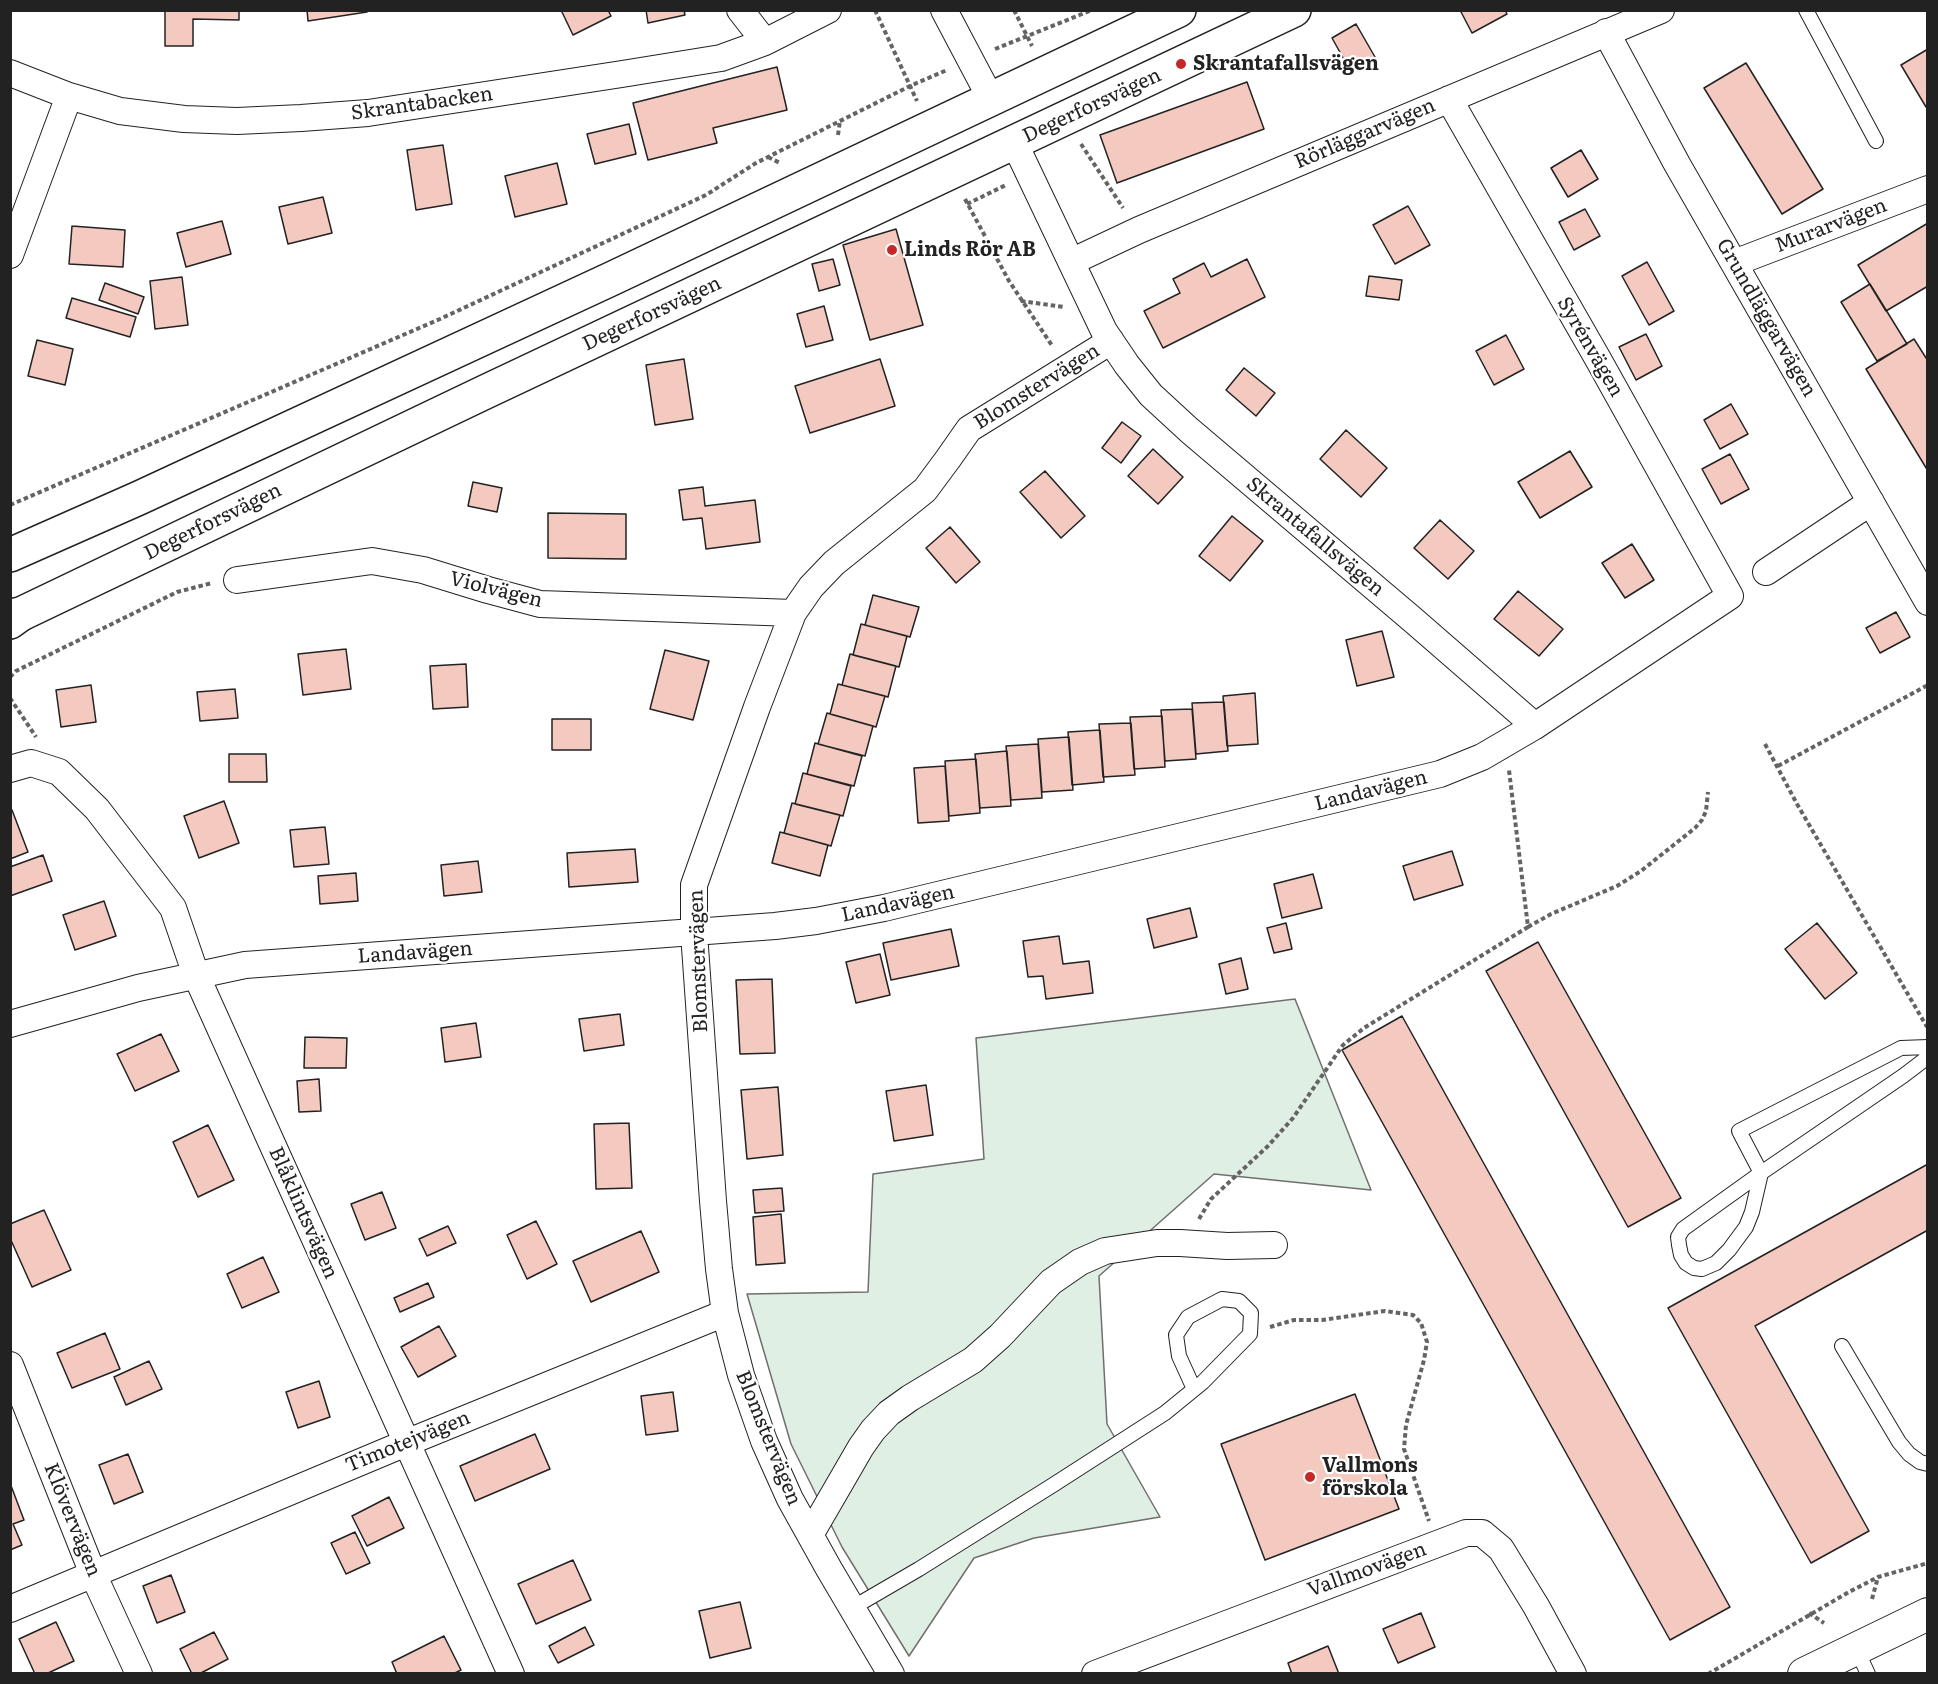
<!DOCTYPE html>
<meta charset="utf-8">
<style>
body{margin:0}
#map{position:relative;width:1938px;height:1684px;overflow:hidden;background:#fff;font-family:Literata,serif}
canvas{display:block}
.frame{position:absolute;inset:0;border:12px solid #222;pointer-events:none}
</style>
<div id="map">
<canvas width="1938" height="1684"></canvas>
<div class="frame"></div>
</div>
<script>
const context = document.querySelector('canvas').getContext('2d');
context.lineJoin = 'round';
function fillPath(path, color) {
  context.fillStyle = color;
  context.fill(path, 'evenodd');
}
function toPath(rows) {
  const path = new Path2D();
  for (const r of rows) {
    path.moveTo(r[0], r[1]);
    for (let i = 2; i < r.length; i += 2) path.lineTo(r[i], r[i + 1]);
  }
  return path;
}
function strokePath(path, color, width, dash) {
  context.strokeStyle = color;
  context.lineWidth = width;
  context.lineCap = dash ? 'butt' : 'round';
  context.setLineDash(dash || []);
  context.stroke(path);
}
function write(font, color, halo, rows, align = 'center') {
  context.font = font + ' Literata,serif';
  context.lineWidth = 4.5;
  context.setLineDash([]);
  context.textBaseline = 'middle';
  context.strokeStyle = halo;
  context.fillStyle = color;
  for (const [text, x, y, turn = 0] of rows) {
    context.save();
    context.translate(x, y);
    context.rotate((+turn || 0) * Math.PI / 180);
    context.textAlign = isNaN(turn) ? turn : align;
    if (halo) context.strokeText(text, 0, 0);
    context.fillText(text, 0, 0);
    context.restore();
  }
}
const green = toPath([
 [1295,999,1371,1190,1214,1174,1099,1276,1107,1424,1160,1517,1034,1538,974,1558,909,1656,842,1547,791,1444,747,1294,868,1292,873,1174,984,1159,976,1038,1295,999]
]);
fillPath(green, '#e0efe3');
strokePath(green, '#6f6f6f', 1.5);
const building = toPath([
 [165,10,239,10,239,20,193,19,193,46,165,46,165,10],
 [307,10,367,10,367,12,308,21,307,10],
 [561,10,608,10,611,16,573,35,561,10],
 [646,10,684,10,685,15,648,23,646,10],
 [1460,10,1505,10,1507,14,1472,33,1460,10],
 [1356,24,1375,57,1351,72,1332,38,1356,24],
 [1928,49,1928,106,1926,107,1901,65,1928,49],
 [1746,63,1823,189,1782,214,1704,88,1746,63],
 [777,67,787,110,713,128,717,143,648,160,633,103,777,67],
 [1247,82,1264,129,1117,183,1100,135,1247,82],
 [629,124,636,154,595,164,587,134,629,124],
 [443,145,452,204,416,210,407,150,443,145],
 [1581,150,1598,179,1568,197,1551,168,1581,150],
 [557,163,567,204,515,217,505,176,557,163],
 [323,197,332,233,288,244,279,207,323,197],
 [1408,206,1430,245,1395,264,1373,225,1408,206],
 [1585,209,1600,236,1574,250,1559,222,1585,209],
 [222,221,231,254,186,267,177,233,222,221],
 [1928,223,1928,286,1886,311,1858,265,1928,223],
 [72,226,125,230,123,267,69,264,72,226],
 [896,229,923,325,870,340,843,245,896,229],
 [833,259,840,285,819,291,812,264,833,259],
 [1247,259,1265,297,1163,348,1144,311,1180,293,1173,279,1204,263,1211,277,1247,259],
 [1647,262,1674,311,1649,325,1622,276,1647,262],
 [1369,276,1402,280,1399,300,1366,296,1369,276],
 [182,277,188,325,155,329,150,281,182,277],
 [105,283,144,297,138,314,99,300,105,283],
 [1870,284,1907,344,1877,361,1841,302,1870,284],
 [72,298,136,317,130,337,66,318,72,298],
 [824,306,833,340,806,347,797,314,824,306],
 [1646,334,1662,366,1636,380,1619,347,1646,334],
 [1506,335,1524,369,1494,385,1476,351,1506,335],
 [1914,339,1928,361,1928,471,1866,369,1914,339],
 [37,340,73,349,65,385,28,376,37,340],
 [684,359,693,419,655,425,646,365,684,359],
 [880,359,895,406,810,433,795,386,880,359],
 [1244,368,1275,393,1256,416,1226,390,1244,368],
 [1731,404,1748,434,1720,449,1704,420,1731,404],
 [1122,422,1141,436,1121,463,1102,448,1122,422],
 [1346,430,1387,468,1361,497,1320,459,1346,430],
 [1153,449,1183,477,1158,504,1128,476,1153,449],
 [1570,451,1592,487,1540,518,1518,482,1570,451],
 [1730,454,1749,489,1721,504,1702,469,1730,454],
 [1045,471,1085,516,1061,538,1020,492,1045,471],
 [473,482,502,488,497,512,468,506,473,482],
 [703,487,705,506,755,500,760,542,706,549,702,518,683,520,679,490,703,487],
 [548,513,626,514,626,559,548,558,548,513],
 [1232,516,1263,541,1230,581,1199,556,1232,516],
 [1440,520,1474,551,1448,579,1414,548,1440,520],
 [950,527,980,562,956,583,926,548,950,527],
 [1632,544,1654,580,1625,598,1602,563,1632,544],
 [1518,591,1563,629,1539,656,1494,619,1518,591],
 [873,595,919,607,910,637,865,625,873,595],
 [1896,612,1910,637,1880,653,1866,628,1896,612],
 [861,624,907,636,899,667,853,655,861,624],
 [1382,631,1394,677,1357,686,1346,640,1382,631],
 [346,649,351,689,303,695,298,654,346,649],
 [665,650,709,661,693,720,650,709,665,650],
 [850,654,896,666,888,697,842,685,850,654],
 [466,664,468,707,433,709,430,666,466,664],
 [838,684,885,696,876,727,830,714,838,684],
 [91,685,96,722,61,727,56,690,91,685],
 [235,689,238,718,200,721,197,692,235,689],
 [1255,693,1258,744,1227,746,1223,696,1255,693],
 [1224,702,1228,751,1196,754,1192,703,1224,702],
 [1192,709,1196,759,1165,761,1161,710,1192,709],
 [827,713,873,726,865,756,818,744,827,713],
 [1162,716,1165,767,1134,769,1130,717,1162,716],
 [552,719,591,719,591,750,552,750,552,719],
 [1131,723,1135,775,1103,777,1099,724,1131,723],
 [1100,730,1104,782,1072,785,1068,732,1100,730],
 [1069,737,1073,790,1042,792,1038,739,1069,737],
 [815,743,862,756,854,786,807,774,815,743],
 [1038,744,1042,798,1011,800,1006,746,1038,744],
 [1007,751,1011,806,980,808,975,754,1007,751],
 [229,754,266,754,267,782,229,782,229,754],
 [976,759,980,813,949,816,945,761,976,759],
 [945,766,949,821,918,823,914,768,945,766],
 [803,773,851,786,843,816,795,804,803,773],
 [224,801,239,843,199,858,184,816,224,801],
 [792,803,840,815,831,846,784,833,792,803],
 [12,810,28,852,10,859,10,811,12,810],
 [325,827,329,864,294,867,290,830,325,827],
 [780,832,828,845,820,876,772,863,780,832],
 [635,849,638,882,569,887,567,853,635,849],
 [1452,851,1463,885,1414,900,1403,866,1452,851],
 [43,855,52,881,10,896,10,867,43,855],
 [478,861,482,892,444,896,441,865,478,861],
 [356,873,358,901,320,904,318,876,356,873],
 [1313,874,1322,908,1282,918,1274,884,1313,874],
 [104,901,116,936,75,950,63,915,104,901],
 [1190,908,1197,937,1154,948,1147,919,1190,908],
 [1286,923,1292,949,1274,953,1267,928,1286,923],
 [1817,923,1857,973,1825,999,1785,949,1817,923],
 [951,929,959,966,891,980,883,943,951,929],
 [1059,936,1063,964,1089,961,1093,993,1046,999,1043,976,1028,977,1023,941,1059,936],
 [1538,942,1681,1198,1628,1227,1486,971,1538,942],
 [880,954,890,995,856,1003,846,962,880,954],
 [1241,958,1248,989,1226,994,1219,964,1241,958],
 [772,979,775,1053,740,1054,736,980,772,979],
 [620,1014,624,1045,584,1051,579,1019,620,1014],
 [1402,1016,1730,1607,1670,1640,1342,1050,1402,1016],
 [476,1023,481,1057,445,1062,441,1028,476,1023],
 [161,1034,179,1071,135,1091,117,1054,161,1034],
 [305,1037,347,1038,346,1068,304,1068,305,1037],
 [319,1079,321,1111,299,1112,297,1081,319,1079],
 [926,1085,933,1135,894,1141,886,1091,926,1085],
 [778,1087,783,1155,747,1159,741,1090,778,1087],
 [629,1123,632,1188,596,1189,594,1124,629,1123],
 [208,1125,234,1180,198,1197,173,1142,208,1125],
 [1928,1164,1928,1230,1755,1326,1869,1531,1811,1563,1668,1308,1928,1164],
 [782,1188,784,1211,755,1213,753,1190,782,1188],
 [382,1192,396,1228,365,1240,351,1204,382,1192],
 [44,1210,71,1270,32,1287,10,1238,10,1224,44,1210],
 [781,1214,785,1263,756,1265,753,1217,781,1214],
 [536,1221,557,1264,527,1279,507,1235,536,1221],
 [448,1226,456,1243,427,1256,419,1239,448,1226],
 [641,1231,659,1272,591,1302,573,1261,641,1231],
 [263,1257,279,1292,242,1308,227,1274,263,1257],
 [428,1283,434,1297,400,1312,394,1298,428,1283],
 [439,1326,456,1356,418,1377,401,1347,439,1326],
 [105,1333,120,1369,72,1388,57,1353,105,1333],
 [149,1361,162,1389,126,1405,114,1377,149,1361],
 [319,1381,330,1417,298,1428,286,1392,319,1381],
 [673,1392,678,1431,646,1435,641,1396,673,1392],
 [1355,1394,1399,1509,1265,1560,1221,1444,1355,1394],
 [535,1434,550,1469,475,1501,460,1466,535,1434],
 [128,1454,143,1492,114,1504,99,1465,128,1454],
 [10,1483,24,1520,13,1524,22,1545,10,1550,10,1483],
 [389,1497,404,1528,367,1546,352,1516,389,1497],
 [355,1532,370,1563,346,1574,331,1543,355,1532],
 [573,1560,591,1600,536,1624,518,1584,573,1560],
 [171,1575,185,1612,157,1623,143,1586,171,1575],
 [740,1602,751,1648,710,1658,699,1611,740,1602],
 [1421,1613,1435,1647,1398,1663,1383,1629,1421,1613],
 [56,1622,74,1661,46,1674,35,1674,19,1639,56,1622],
 [585,1627,594,1645,558,1663,549,1646,585,1627],
 [214,1632,228,1659,199,1674,192,1674,180,1649,214,1632],
 [444,1636,461,1670,453,1674,397,1674,392,1662,444,1636],
 [1328,1646,1339,1674,1292,1674,1288,1663,1328,1646]
]);
fillPath(building, '#f3c9c0');
strokePath(building, '#222', 1.5);
const service = toPath([
 [1806,10,1876,141],
 [1928,1047,1901,1048,1739,1131,1761,1173,1752,1212,1746,1227,1729,1250,1716,1263,1702,1269,1694,1268,1686,1263,1681,1255,1679,1245,1678,1237,1683,1229,1761,1173,1903,1076,1928,1057],
 [1842,1346,1899,1442,1909,1454,1920,1462,1928,1464],
 [852,1608,919,1569,1053,1485,1165,1413,1203,1382,1250,1334,1251,1313,1239,1301,1222,1299,1188,1317,1176,1335,1179,1356,1194,1389],
 [1856,1648,1868,1674]
]);
const minor = toPath([
 [740,10,765,42],
 [944,10,991,99],
 [1606,32,1677,164,1928,602],
 [10,73,69,96,120,111,184,119,237,121,301,118,368,113,622,74,721,58,765,42,828,10],
 [1014,142,1104,331,1127,365,1151,395,1189,430,1413,620,1535,726],
 [10,255,69,96],
 [1071,262,1139,230,1661,10],
 [1734,263,1928,189],
 [1766,572,1871,502],
 [237,580,372,561,423,570,488,590,540,604,793,613],
 [10,769,31,763,59,772,97,809,173,908,196,975,511,1674],
 [10,1024,138,988,245,965,775,926,816,921,884,908,1440,774,1482,757,1535,726,1730,596,1598,359,1449,99],
 [10,1365,93,1574,139,1674],
 [810,1535,861,1447,873,1430,889,1413,910,1398,973,1360,1000,1336,1051,1282,1080,1262,1105,1251,1157,1243,1180,1243,1227,1246,1274,1245],
 [10,1609,406,1443,725,1313],
 [891,1674,829,1569,790,1499,764,1441,741,1375,725,1313,719,1269,713,1201,694,933,694,885,757,707,793,613,811,587,834,563,925,490,948,459,969,429,1111,341],
 [1095,1674,1466,1533,1482,1533,1501,1549,1536,1606,1573,1674]
]);
const tertiary = toPath([
 [1804,1674,1928,1614]
]);
const secondary = toPath([
 [10,555,139,498,611,279,1179,10],
 [10,616,21,614,483,393,1294,10]
]);
const trunk = toPath([
 [10,622,21,614]
]);
strokePath(service, '#222', 16);
strokePath(minor, '#222', 28);
strokePath(tertiary, '#222', 34);
strokePath(secondary, '#222', 36);
strokePath(trunk, '#222', 36);
strokePath(toPath([
 [875,10,917,101],
 [1014,10,1032,46],
 [995,49,1092,10],
 [838,135,840,121],
 [1081,144,1123,208],
 [768,157,780,163],
 [965,199,1009,281,1053,347],
 [967,204,1006,185],
 [1021,301,1064,307],
 [10,505,440,319,706,195,756,163,910,86,947,70],
 [10,677,16,671,177,592,212,583],
 [10,698,36,737],
 [1765,744,1797,804,1927,1027],
 [1778,766,1928,685],
 [1528,927,1551,914,1617,886,1641,871,1695,828,1702,820,1706,811,1708,792],
 [1199,1219,1211,1199,1268,1146,1293,1118,1343,1045,1364,1028,1528,927,1509,770],
 [1270,1327,1294,1320,1322,1320,1385,1311,1413,1315,1421,1323,1427,1342,1424,1360,1406,1425,1404,1449,1429,1521],
 [1872,1599,1878,1577],
 [1809,1613,1824,1623],
 [1708,1674,1849,1592,1878,1577,1928,1563]
]), '#646464', 4, [4.5, 3]);
strokePath(service, '#fff', 14);
strokePath(minor, '#fff', 26);
strokePath(tertiary, '#fff', 32);
strokePath(secondary, '#fff', 33);
strokePath(trunk, '#fff', 33);
for (const [x, y, r, color] of [
 [1181,64,6,"#c62828"],
 [892,250,6,"#c62828"],
 [1310,1477,6,"#c62828"]
]) {
  const dot = new Path2D();
  dot.arc(x, y, r, 0, 2 * Math.PI);
  context.fillStyle = color;
  context.fill(dot);
  strokePath(dot, '#fff', 2);
}
write('bold 20px', '#222', '#fff', [
 ["Skrantafallsvägen",1193,64],
 ["Linds Rör AB",904,250],
 ["Vallmons",1322,1466],
 ["förskola",1322,1489]
], 'left');
write('20px', '#222', '#fff', [
 ["Skrantabacken",422,104,-8],
 ["Degerforsvägen",1092,106,-25],
 ["Rörläggarvägen",1365,134,-23],
 ["Murarvägen",1831,226,-21],
 ["Degerforsvägen",652,314,-25],
 ["Grundläggarvägen",1766,318,60],
 ["Syrénvägen",1590,347,60],
 ["Blomstervägen",1037,387,-32],
 ["Degerforsvägen",213,522,-26],
 ["Skrantafallsvägen",1315,537,40],
 ["Violvägen",496,590,14],
 ["Landavägen",1371,791,-14],
 ["Landavägen",898,904,-12],
 ["Landavägen",415,953,-4],
 ["Blomstervägen",699,961,-92],
 ["Blåklintsvägen",303,1213,66],
 ["Blomstervägen",768,1438,68],
 ["Timotejvägen",408,1442,-22],
 ["Klövervägen",72,1520,68],
 ["Vallmovägen",1367,1570,-20]
]);
</script>
